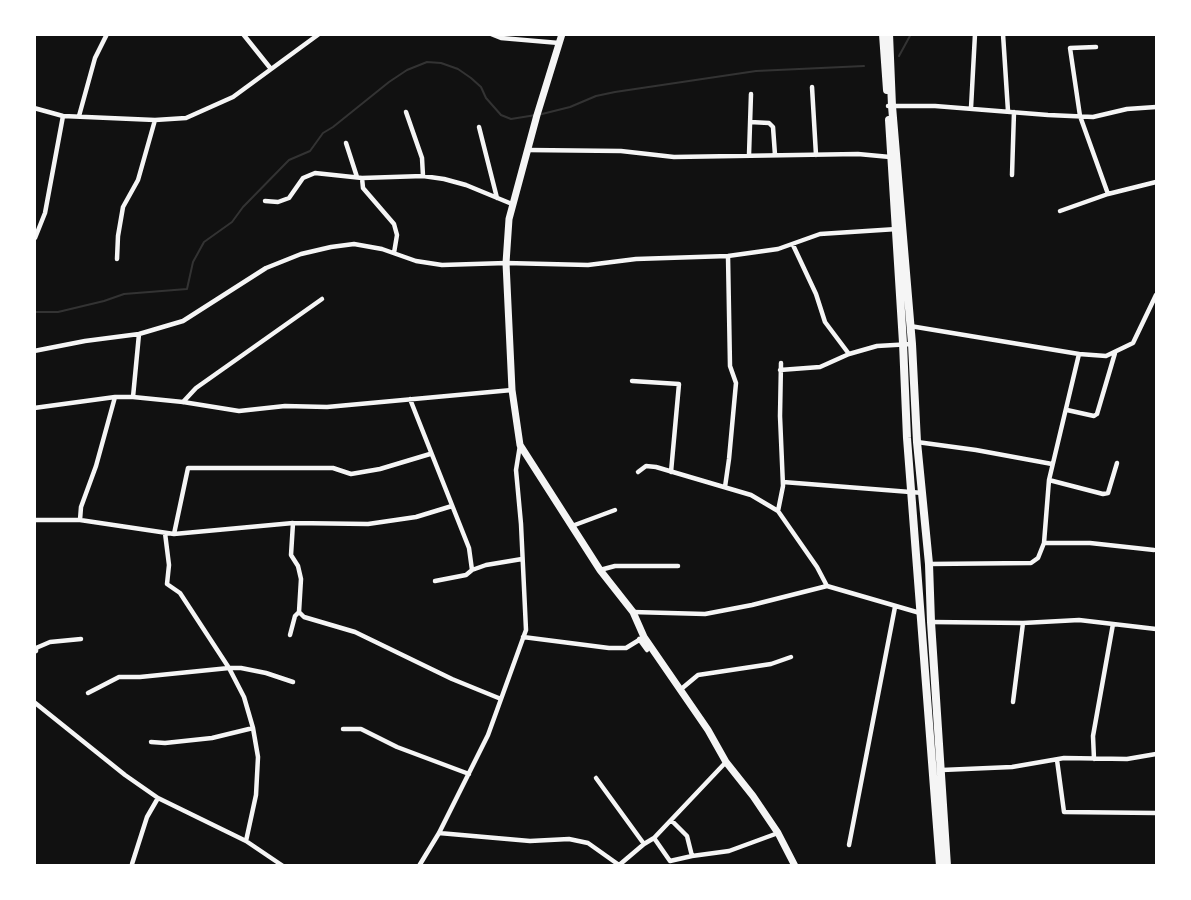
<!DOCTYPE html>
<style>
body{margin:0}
#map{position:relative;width:1191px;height:900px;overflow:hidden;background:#111;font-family:"Public Sans",sans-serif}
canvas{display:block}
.frame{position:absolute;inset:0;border:36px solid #fff;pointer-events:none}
</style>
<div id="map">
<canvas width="1191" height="900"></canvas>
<div class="frame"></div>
</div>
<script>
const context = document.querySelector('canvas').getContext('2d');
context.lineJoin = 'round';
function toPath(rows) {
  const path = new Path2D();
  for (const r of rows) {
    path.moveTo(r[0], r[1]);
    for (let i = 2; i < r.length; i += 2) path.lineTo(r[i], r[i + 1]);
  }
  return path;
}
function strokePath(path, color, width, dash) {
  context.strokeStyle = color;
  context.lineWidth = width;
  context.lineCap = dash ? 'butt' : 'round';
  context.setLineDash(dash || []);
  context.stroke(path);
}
strokePath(toPath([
 [899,56,911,34],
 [34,312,58,312,104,301,124,294,187,289,193,262,204,242,232,222,243,207,289,160,310,151,323,133,333,127,389,82,407,70,427,62,441,63,458,69,471,78,481,87,486,98,501,115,511,119,542,114,570,107,596,96,615,92,756,71,864,66]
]), '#333', 2);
strokePath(toPath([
 [243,34,271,69],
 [491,34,501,38,559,43],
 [1003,34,1008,111],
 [1096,47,1070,48,1080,116,1108,194,1156,182],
 [812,87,816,155],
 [888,106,935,106,1048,115,1093,117,1127,109,1156,107],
 [34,108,63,116,155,120,186,118,233,97,319,34],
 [971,108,975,34],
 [406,112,422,158,423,176],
 [79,116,95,58,107,34],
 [750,122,769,123,773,127,775,155],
 [479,127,497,198],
 [346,143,357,177],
 [528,150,621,151,674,157,858,154,890,157],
 [749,155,751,94],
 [1012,175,1014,112],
 [362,178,363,188,394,224,397,235,394,253],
 [265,201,278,202,289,198,303,178,315,173,362,178,423,176,444,179,466,185,512,204],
 [1060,211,1108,194],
 [35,238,45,213,63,116],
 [793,245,816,294,825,322,849,354],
 [117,259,118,236,123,207,138,180,155,120],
 [910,326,1079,354,1106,356,1133,343,1156,295],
 [34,351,85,341,139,334,183,321,266,268,301,254,331,247,354,244,382,249,416,261,442,265,506,263,588,265,636,259,728,256,778,249,820,234,897,229],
 [780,370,820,367,849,354,877,346,912,344],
 [632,381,679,384,671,472],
 [133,397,139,334],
 [410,399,469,548,472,570],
 [183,402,196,388,322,299],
 [34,408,115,397,133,397,183,402,239,411,285,406,327,407,512,390],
 [1067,410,1094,416,1097,414,1115,353],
 [917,442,976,450,1052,464],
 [638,472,646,466,656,467,751,495,778,511,817,567,827,586,920,613],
 [1049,480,1103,494,1108,493,1117,463],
 [783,482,923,493],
 [725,487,729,459,736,383,730,366,728,256],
 [778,511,783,486,780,416,781,363],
 [35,520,80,520,174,534,293,523,368,524,416,517,452,506],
 [80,520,81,507,96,466,115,397],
 [293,523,291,555,298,566,301,579,299,612,304,617,355,632,452,679,501,699],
 [572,526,615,510],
 [165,533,169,565,167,584,180,593,229,668,244,697,253,728,258,757,256,795,246,841],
 [174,534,188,468,333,468,351,474,380,469,430,454],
 [1044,543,1090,543,1154,550],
 [929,564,1031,563,1038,558,1044,543,1049,480,1079,354],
 [600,570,615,566,678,566],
 [435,581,466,575,472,570,486,565,522,559],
 [633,612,705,614,752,605,827,586],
 [931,622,1023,623,1079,620,1156,629],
 [290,635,295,616,299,612],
 [523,637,609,648,626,648,644,637],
 [639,639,647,650],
 [34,652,36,651,36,648,50,642,81,639],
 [680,690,698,675,771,664,791,657],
 [88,693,119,677,140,677,229,668,241,668,266,673,293,682],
 [34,702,125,775,158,798,246,841,283,866],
 [1013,702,1023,623],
 [343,729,361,729,397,747,469,774],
 [151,742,165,743,212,738,253,728],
 [1094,759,1093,736,1113,624],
 [1057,760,1064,812,1156,813],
 [942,770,1012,767,1064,758,1127,759,1156,754],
 [596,778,644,844],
 [439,833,530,841,569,839,588,843,619,865],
 [654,838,670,861,692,856,687,836,672,821],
 [849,845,895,607],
 [692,856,729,851,778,833],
 [132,864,147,817,158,798],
 [419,866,439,833,488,735,526,630,521,524,516,470,520,445],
 [618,866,644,844,654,838,726,762]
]), '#f5f5f5', 4.5);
strokePath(toPath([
 [562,34,537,115,509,219,506,263,512,390,520,445,600,570,633,612,644,637,708,730,726,762,753,796,778,833,795,866]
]), '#f5f5f5', 7);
strokePath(toPath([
 [883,34,887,90],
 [889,34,892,106,912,344,917,442,929,564,931,622,947,866],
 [889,120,903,343,907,438,940,866]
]), '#f5f5f5', 8);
</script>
